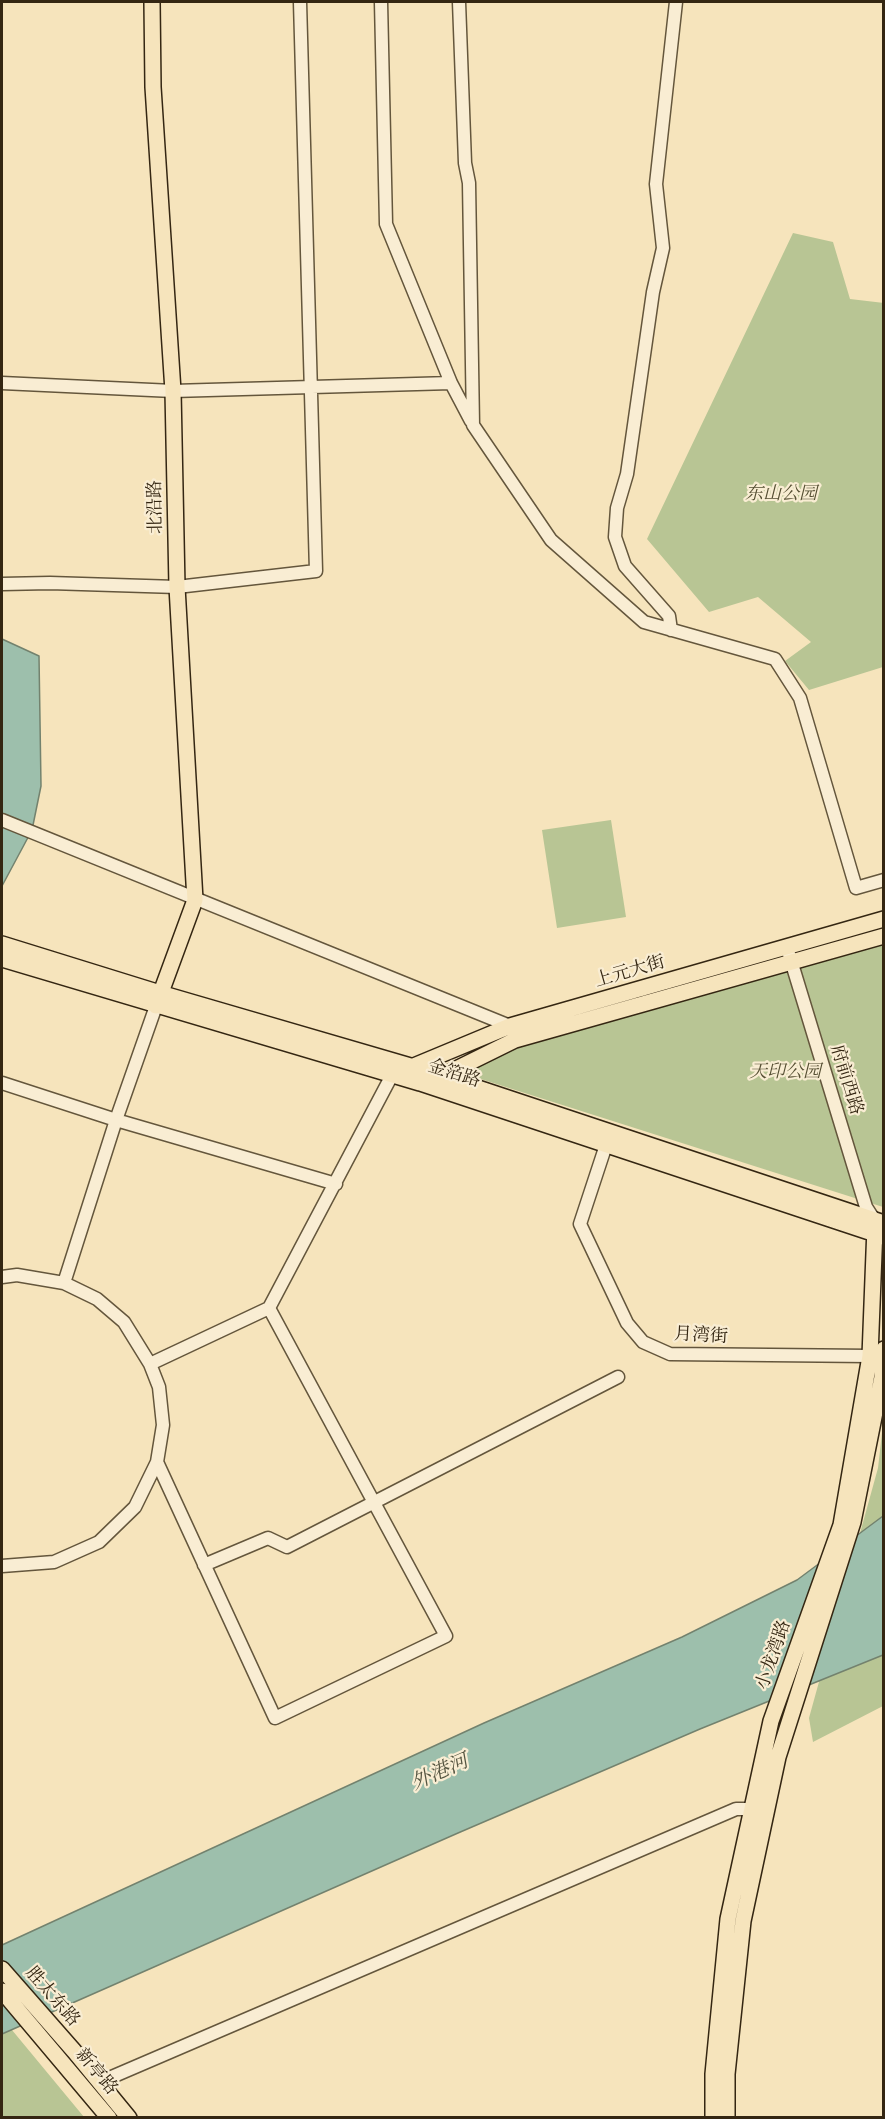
<!DOCTYPE html>
<meta charset="utf-8">
<style>
body{margin:0}
#map{position:relative;width:885px;height:2119px;overflow:hidden;background:#f6e4bc;font-family:Alegreya,serif}
canvas{display:block}
.frame{position:absolute;inset:0;border:3px solid #342612;pointer-events:none}
</style>
<div id="map">
<canvas width="885" height="2119"></canvas>
<div class="frame"></div>
</div>
<script>
const context = document.querySelector('canvas').getContext('2d');
context.lineJoin = 'round';
function fillPath(path, color) {
  context.fillStyle = color;
  context.fill(path, 'evenodd');
}
function toPath(rows) {
  const path = new Path2D();
  for (const r of rows) {
    path.moveTo(r[0], r[1]);
    for (let i = 2; i < r.length; i += 2) path.lineTo(r[i], r[i + 1]);
  }
  return path;
}
function strokePath(path, color, width, dash) {
  context.strokeStyle = color;
  context.lineWidth = width;
  context.lineCap = dash ? 'butt' : 'round';
  context.setLineDash(dash || []);
  context.stroke(path);
}
function write(font, color, halo, rows, align = 'center') {
  context.font = font + ' Alegreya,"Noto Serif SC",serif';
  context.lineWidth = 4.5;
  context.setLineDash([]);
  context.textBaseline = 'middle';
  context.strokeStyle = halo;
  context.fillStyle = color;
  for (const [text, x, y, turn = 0] of rows) {
    context.save();
    context.translate(x, y);
    context.rotate((+turn || 0) * Math.PI / 180);
    context.textAlign = isNaN(turn) ? turn : align;
    if (halo) context.strokeText(text, 0, 0);
    context.fillText(text, 0, 0);
    context.restore();
  }
}
fillPath(toPath([
 [793,233,833,242,850,299,884,303,883,667,809,690,785,661,811,642,758,597,709,612,647,539],
 [611,820,626,917,557,928,542,830],
 [883,943,883,1207,465,1074,517,1046],
 [883,1424,883,1706,813,1742,809,1718,878,1468],
 [2,2017,12,2030,84,2117,2,2117]
]), '#b8c594');
const water = toPath([
 [2,639,39,656,41,786,32,830,2,886,2,639],
 [883,1516,883,1655,700,1729,458,1833,2,2034,2,1945,484,1723,682,1637,797,1580,883,1516]
]);
fillPath(water, '#9dbfac');
strokePath(water, '#73826e', 1.5);
const minor = toPath([
 [381,2,386,224,451,383,471,421],
 [459,2,465,163,469,183,473,425,551,540,644,622,775,659,800,698,856,888,884,880],
 [2,383,173,391,451,383],
 [2,584,50,583,177,587,316,571,300,2],
 [671,630,669,616,625,566,615,537,617,508,627,474,653,292,663,248,656,184,676,2],
 [2,820,510,1026],
 [789,954,866,1207,875,1221],
 [2,1083,116,1120,336,1184],
 [606,1145,580,1224,627,1323,643,1342,670,1354,870,1356],
 [2,1277,17,1275,64,1283,97,1299,124,1322,150,1364,159,1387,163,1425,157,1462,135,1507,99,1542,54,1562,2,1566],
 [64,1283,116,1120,156,1006],
 [150,1364,269,1308,392,1075],
 [157,1462,275,1718,446,1636,269,1308],
 [204,1565,268,1538,287,1547,618,1377],
 [100,2082,736,1809,752,1809,759,1810]
]);
const major = toPath([
 [152,2,153,87,173,391,177,587,195,900,156,1006],
 [2,944,160,993,424,1070,884,1223],
 [2,959,420,1083,884,1237],
 [409,1068,510,1026,884,919],
 [440,1077,515,1040,884,936],
 [2,1969,74,2051,129,2118],
 [2,1991,109,2118],
 [713,2118,713,2074,728,1919,771,1721,841,1525,870,1356,875,1227],
 [727,2118,727,2074,743,1921,778,1757,853,1522,882,1377,884,1349]
]);
strokePath(minor, '#64563c', 15);
strokePath(major, '#342612', 18);
strokePath(minor, '#f9edd3', 12);
strokePath(major, '#f6e4bc', 15);
write('italic 18px', '#554e32', '#f9edd3', [
 ["东山公园",781,495],
 ["天印公园",785,1073]
]);
write('18px', '#342612', '#f9edd3', [
 ["北沿路",156,507,-91],
 ["上元大街",630,972,-16],
 ["金箔路",454,1074,18],
 ["府前西路",846,1080,73],
 ["月湾街",701,1336,3],
 ["小龙湾路",774,1655,-71],
 ["胜太东路",52,1997,49],
 ["新亭路",96,2072,50]
]);
write('italic 20px', '#545440', '#f9edd3', [
 ["外港河",440,1773,-24]
]);
</script>
